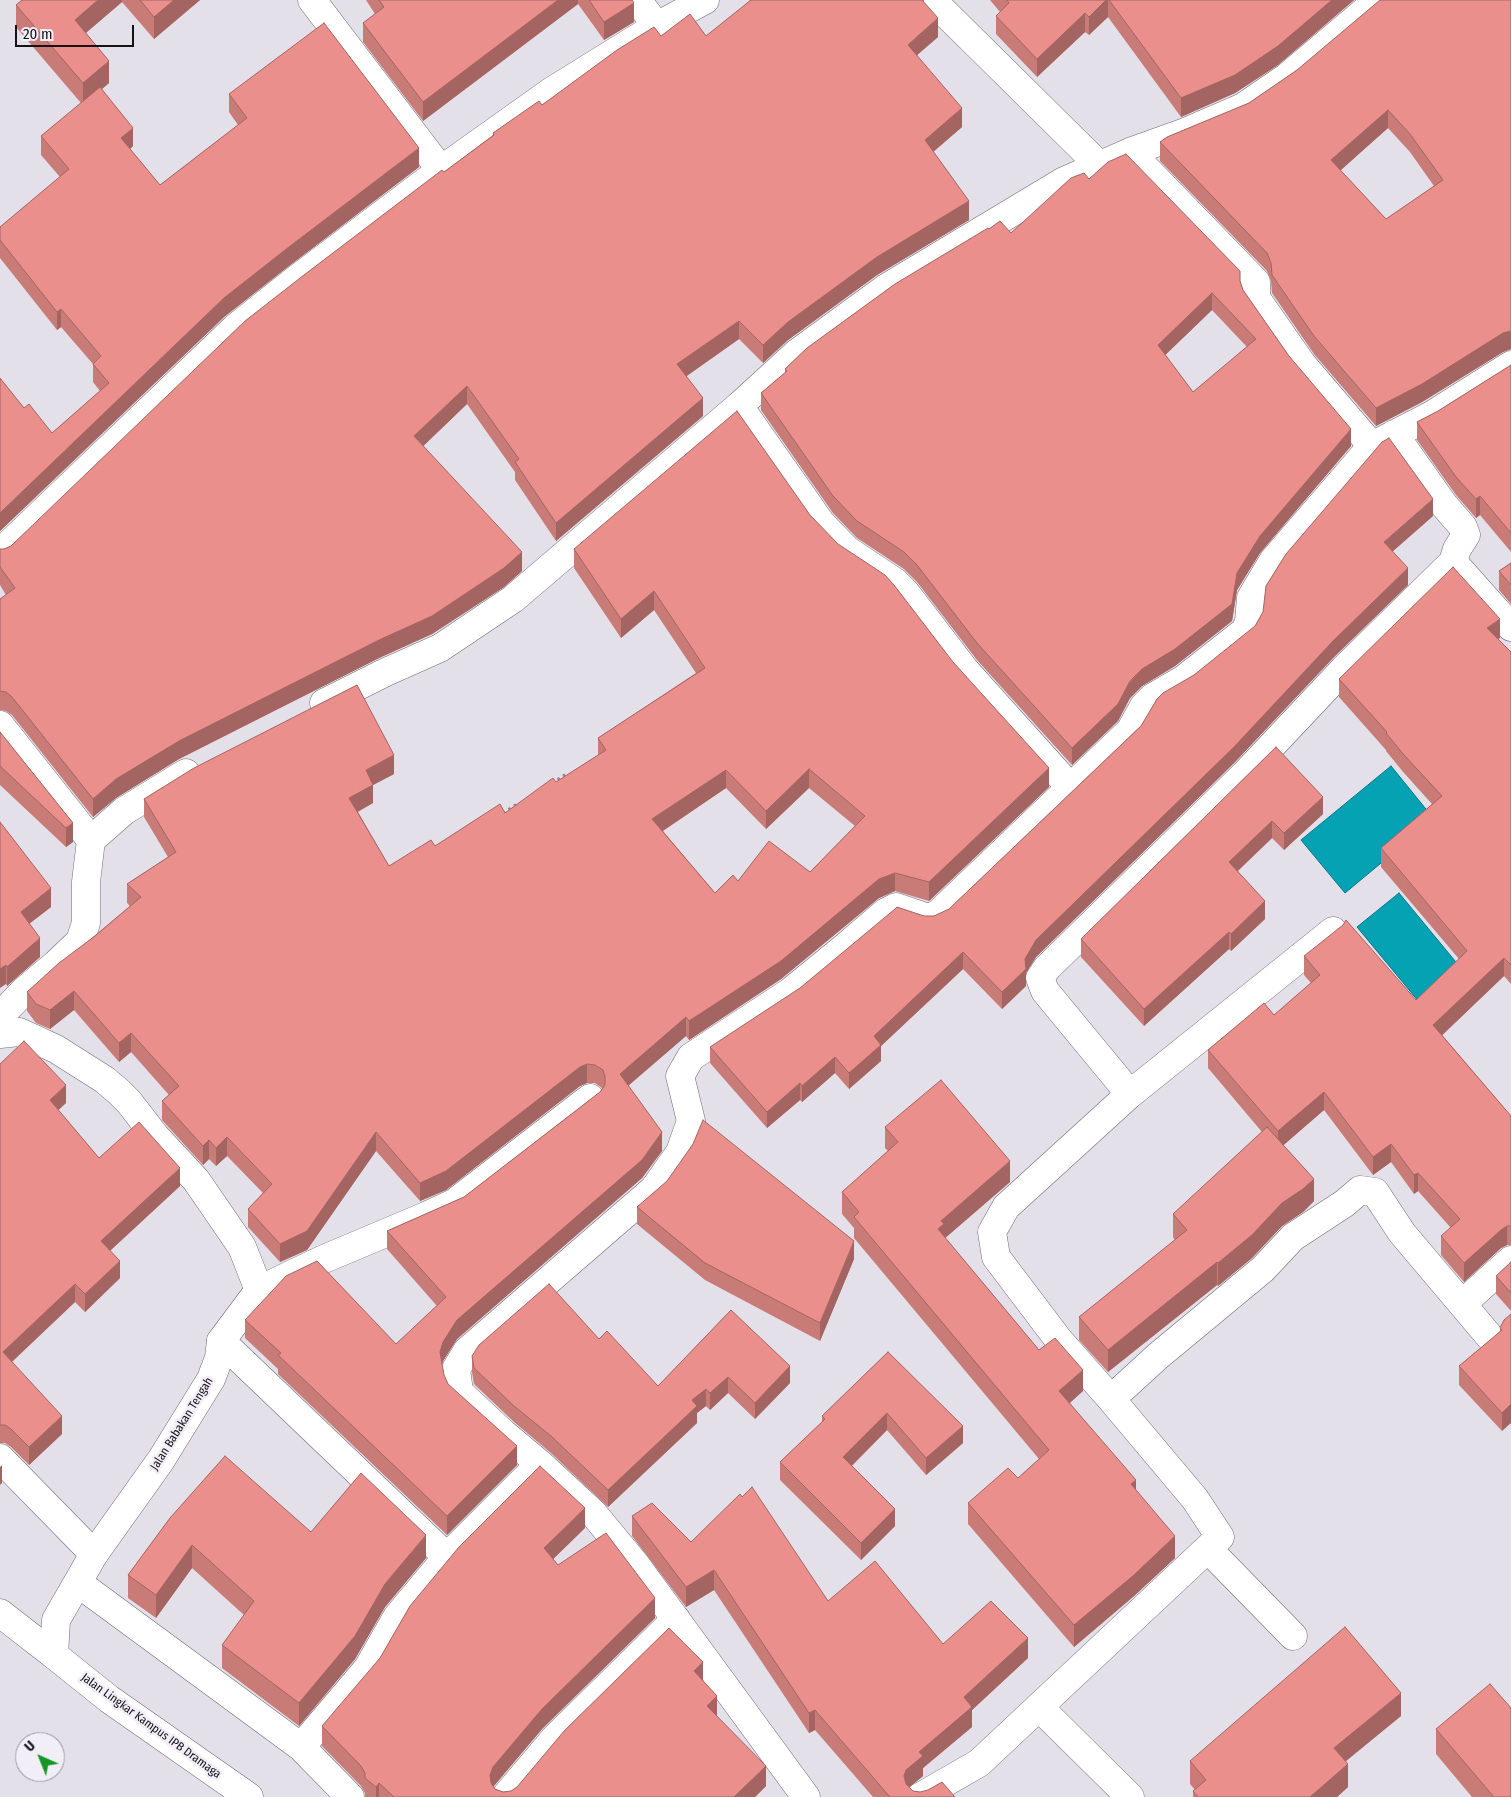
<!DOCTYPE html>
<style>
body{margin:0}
#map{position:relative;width:1511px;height:1797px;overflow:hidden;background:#e4e0e9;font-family:"Fira Sans Condensed",sans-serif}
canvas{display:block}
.north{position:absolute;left:15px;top:1732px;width:50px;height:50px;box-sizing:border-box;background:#f2eef7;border:1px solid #99969d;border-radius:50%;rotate:316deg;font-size:14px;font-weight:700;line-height:20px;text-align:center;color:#131215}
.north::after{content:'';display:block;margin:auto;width:18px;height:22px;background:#179527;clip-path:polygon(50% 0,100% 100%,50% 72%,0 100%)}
.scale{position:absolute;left:15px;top:25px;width:119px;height:22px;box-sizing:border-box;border:2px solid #131215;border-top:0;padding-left:6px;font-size:15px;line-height:18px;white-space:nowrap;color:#131215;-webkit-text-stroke:4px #f2eef7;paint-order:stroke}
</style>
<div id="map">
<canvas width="1511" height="1797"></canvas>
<div class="north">U</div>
<div class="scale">20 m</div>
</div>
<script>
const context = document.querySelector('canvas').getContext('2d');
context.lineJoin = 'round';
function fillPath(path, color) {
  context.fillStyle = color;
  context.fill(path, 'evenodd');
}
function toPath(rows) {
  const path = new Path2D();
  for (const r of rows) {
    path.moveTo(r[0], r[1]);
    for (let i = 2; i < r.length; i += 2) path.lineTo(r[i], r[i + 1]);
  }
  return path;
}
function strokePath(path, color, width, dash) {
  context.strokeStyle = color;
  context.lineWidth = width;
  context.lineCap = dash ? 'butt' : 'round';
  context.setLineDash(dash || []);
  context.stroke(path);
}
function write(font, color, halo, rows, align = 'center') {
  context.font = font + ' "Fira Sans Condensed",sans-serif';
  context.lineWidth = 5;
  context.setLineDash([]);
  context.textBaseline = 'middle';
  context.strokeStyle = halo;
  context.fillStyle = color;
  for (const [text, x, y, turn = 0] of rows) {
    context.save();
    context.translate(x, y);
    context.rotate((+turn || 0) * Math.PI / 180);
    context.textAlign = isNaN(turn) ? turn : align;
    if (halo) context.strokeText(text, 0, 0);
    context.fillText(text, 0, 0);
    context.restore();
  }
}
const water = toPath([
 [1391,766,1434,819,1345,893,1301,840,1391,766],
 [1399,893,1460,967,1419,1002,1357,927,1399,893]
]);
fillPath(water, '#04a2b3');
strokePath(water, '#087784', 1);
const street = toPath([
 [312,0,441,170],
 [637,0,657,26],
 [932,0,1100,166],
 [1130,152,1256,282,1256,298,1302,364,1372,446],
 [739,406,821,523,847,550,895,582,906,593,965,670,1071,788],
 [1394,434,1444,505,1463,527,1466,535,1457,549,1453,562,1511,627],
 [0,553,235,328,294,281,441,170,552,91,657,26,705,0],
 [324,703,386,672,440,648,513,599,739,406,797,353,886,288,1064,181,1130,152,1183,133,1243,107,1287,77,1378,0],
 [0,725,91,840],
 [0,1016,24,991,56,964,80,941,86,923,86,882,91,840,124,811,186,773],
 [1130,1094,1045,991,1040,978,1047,968,1245,774,1344,669,1453,562],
 [259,1290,324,1259,426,1216,454,1203,590,1098],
 [1462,1304,1511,1260],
 [221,1341,447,1557],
 [1111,1399,1158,1356,1263,1269,1293,1237,1345,1203,1360,1190,1375,1192,1402,1233,1489,1336],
 [0,1458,94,1554],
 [1208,1549,1293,1636],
 [78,1583,301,1747,350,1797],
 [0,1613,54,1655],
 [1039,1707,1130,1797],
 [301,1747,368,1668,397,1617,447,1557,540,1464],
 [505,1797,554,1739,676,1619],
 [806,1797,636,1565,593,1513,540,1464,504,1434,459,1392,456,1369,467,1351,654,1189,680,1152,691,1121,680,1076,691,1057,790,992,845,947,886,912,896,907,928,918,938,914,1130,731,1144,706,1153,697,1184,679,1245,631,1249,622,1251,598,1273,561,1372,446,1430,416,1511,365],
 [920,1797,979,1763,1220,1537,1195,1499,1111,1399,1058,1339,996,1257,992,1232,1006,1207,1130,1094,1333,931]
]);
const secondary = toPath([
 [0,1034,19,1032,56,1049,105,1080,119,1092,129,1102,156,1137,196,1180,242,1247,259,1290,221,1341,219,1358,211,1379,161,1460,94,1554,56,1620,54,1655,109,1699,249,1797]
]);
strokePath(street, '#6f6b73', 29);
strokePath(secondary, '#6f6b73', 29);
strokePath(toPath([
 [552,783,568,773],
 [503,813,519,803]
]), '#8a878d', 3, [2.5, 4]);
strokePath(street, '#fff', 28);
strokePath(secondary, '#fff', 28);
fillPath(toPath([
 [22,0,200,0,154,39,122,2,86,33,109,83,102,89,133,146,130,149,160,185,238,125,229,112,229,94,419,167,285,269,224,317,0,531,0,378,24,408,52,433,100,391,93,382,93,364,61,327,57,330,0,258,0,227,60,177,41,155,41,136,81,103,16,27,16,5],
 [366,0,632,0,634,22,604,40,578,4,423,121,363,42,363,23,375,14],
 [749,0,924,0,924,2,938,37,917,55,962,127,933,152,969,220,877,275,788,340,763,363,739,339,686,376,703,416,556,541,515,480,515,472,467,404,423,446,522,571,504,587,432,634,379,658,179,759,116,798,93,817,12,715,6,711,0,710,0,599,6,595,0,585,0,549,4,549,11,546,444,172,493,135,493,133,661,36,706,36,750,1],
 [990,0,1354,0,1278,65,1235,93,1181,117,1108,17,1089,35,1085,32,1037,77,996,34,996,16,1000,12],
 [1511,0,1511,349,1503,352,1422,402,1376,426,1314,354,1272,293,1271,281,1267,271,1160,161,1160,142,1249,103,1297,70],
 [1388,128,1410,152,1434,186,1386,219,1340,170],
 [1089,179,1240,281,1243,290,1351,446,1260,553,1237,590,1232,621,1175,666,1142,686,1130,698,1118,721,1072,765,977,660,917,582,904,569,857,538,833,513,761,410,761,393,785,373,785,369,989,229,1011,233],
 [1212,310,1247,347,1193,392,1165,355],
 [1511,365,1511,552,1480,515,1476,518,1456,495,1417,440,1417,422,1438,411],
 [810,515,1049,787,929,901,895,891,879,898,781,979,689,1040,686,1036,628,1085,662,1151,642,1178,457,1339,443,1361,442,1364,444,1375,448,1384,517,1465,447,1535,278,1374,278,1369,245,1338,245,1320,396,1344,437,1306,387,1249,387,1231,464,1197,600,1092,602,1088,595,1083,587,1083,580,1086,446,1190,420,1201,376,1151,307,1250,280,1262,248,1227,248,1209,263,1193,227,1156,216,1166,209,1159,203,1165,162,1120,162,1101,169,1095,131,1052,119,1062,74,1010,50,1029,36,1023,27,1011,27,992,130,906,127,903,127,884,168,857,144,817,144,799,394,774,373,785,373,803,358,812,389,866,435,846,505,813,556,782,598,755,598,738,696,673,654,610,621,638,574,568,574,549],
 [726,788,766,829,809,788,855,826,810,872,738,881,715,893,663,831],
 [1433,516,1392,552,1408,585,1333,658,1234,763,1036,957,1026,973,1026,986,1002,1009,963,969,881,1046,881,1061,849,1089,835,1073,802,1102,800,1100,767,1128,710,1063,710,1047,924,916,934,916,949,909,1194,675],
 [1511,563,1511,604,1499,590,1499,571],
 [1500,638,1498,639,1511,652,1511,984,1504,976,1442,1035,1511,1116,1511,1245,1507,1245,1501,1248,1464,1282,1441,1255,1441,1236,1451,1228,1418,1191,1414,1194,1391,1162,1373,1175,1324,1110,1283,1145,1314,1201,1303,1212,1282,1226,1252,1258,1218,1286,1217,1285,1108,1372,1079,1340,1079,1317,1175,1240,1173,1237,1173,1214,1262,1132,1208,1068,1208,1050,1274,1015,1311,983,1304,975,1304,956,1416,1000,1459,959,1381,867,1381,848,1432,804,1404,773,1386,751,1386,750,1339,697,1339,679],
 [0,732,73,823,73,842,66,847,0,785],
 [1276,747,1323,814,1284,850,1272,838,1238,871,1265,919,1231,951,1229,949,1144,1026,1081,957,1081,939],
 [0,822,51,907,29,924,40,957,7,986,6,984],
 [0,1064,66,1103,58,1110,99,1158,180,1186,110,1251,120,1278,85,1312,75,1302,12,1362,62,1434,29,1465,11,1447,5,1443,0,1443],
 [885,1127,1010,1182,945,1238,1039,1350,1083,1391,1070,1403,1136,1490,1175,1558,1134,1596,1074,1647,968,1524,968,1503,1018,1478,1039,1459,854,1238,854,1228,842,1214,842,1192,888,1151,885,1148],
 [637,1207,854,1259,820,1341,705,1280,637,1224],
 [1511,1262,1511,1311,1496,1294,1496,1276],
 [731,1310,790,1383,755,1419,728,1393,710,1410,706,1406,697,1413,697,1423,608,1507,551,1453,514,1422,474,1384,472,1372,472,1356,599,1339,658,1386],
 [1511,1314,1502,1431,1459,1385,1459,1366,1500,1332,1500,1328],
 [888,1352,963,1443,926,1475,887,1430,852,1466,895,1526,861,1560,780,1480,780,1462,822,1422,822,1416],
 [632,1516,691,1542,828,1601,943,1644,1028,1658,972,1710,972,1727,923,1768,923,1776,909,1787,913,1791,955,1797,873,1797,815,1730,809,1733,714,1590,686,1607,632,1536],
 [170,1518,311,1532,426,1558,385,1607,355,1659,299,1726,222,1668,222,1645,244,1615,192,1568,156,1618,128,1598,128,1575],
 [585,1528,553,1559,558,1565,655,1618,542,1729,493,1787,495,1789,503,1792,511,1791,703,1680,717,1716,766,1786,755,1797,365,1797,365,1793,361,1786,322,1746,322,1726],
 [1401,1716,1345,1761,1348,1787,1337,1797,1193,1797,1193,1791,1195,1790,1190,1784,1190,1761],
 [1436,1729,1511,1797,1472,1797,1436,1754]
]), '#c97b78');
fillPath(toPath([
 [98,0,122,0,122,2,75,42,75,20],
 [174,0,200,0,154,39,154,17],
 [558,0,578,0,578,4,423,121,423,102],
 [1106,0,1108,0,1108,17,1089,35,1089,17],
 [1332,0,1354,0,1278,65,1235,93,1181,117,1181,98],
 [634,3,634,22,604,40,604,22],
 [1085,13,1085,32,1037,77,1037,59],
 [938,18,938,37,908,63,908,45],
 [109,61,109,83,83,105,83,83],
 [962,108,962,127,925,159,925,140],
 [1388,110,1388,128,1331,179,1331,160],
 [133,128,133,146,121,157,121,138],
 [419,148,419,167,285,269,224,317,0,531,0,513,224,298,285,250],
 [969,201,969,220,877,275,788,340,763,363,763,345,788,322,877,257],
 [1212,293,1212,310,1158,362,1158,345],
 [61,309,61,327,57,330,57,312],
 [739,321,739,339,677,383,677,364],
 [1511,331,1511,349,1503,352,1422,402,1376,426,1376,408,1503,333],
 [467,386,467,404,414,455,414,436],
 [703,398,703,416,556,541,556,523],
 [1351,429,1351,446,1260,553,1237,590,1232,621,1175,666,1142,686,1130,698,1118,721,1072,765,1072,748,1142,669,1237,573,1260,536],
 [1480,496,1480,515,1476,518,1476,499],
 [1433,499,1433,516,1384,559,1384,542],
 [522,552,522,571,504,587,432,634,379,658,179,759,116,798,93,817,93,799,116,779,179,741],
 [1408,568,1408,585,1333,658,1234,763,1036,957,1026,973,1026,986,1002,1009,1002,992,1036,940,1333,641],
 [654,591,654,610,621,638,621,619],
 [1500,619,1500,638,1487,646,1487,628],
 [394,755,394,774,373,785,373,803,349,816,349,798,366,770],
 [1049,768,1049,787,929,901,929,882],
 [809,769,809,788,766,829,766,811],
 [726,770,726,788,652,838,652,819],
 [1323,797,1323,814,1284,850,1284,833],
 [1272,821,1272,838,1229,879,1229,862],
 [73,823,73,842,66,847,66,828],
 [895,873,895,891,879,898,781,979,689,1040,689,1021,879,879],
 [51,888,51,907,21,930,21,912],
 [1265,901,1265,919,1231,951,1231,934],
 [1229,932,1229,949,1144,1026,1144,1009],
 [40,938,40,957,7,986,7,967],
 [963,952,963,969,881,1046,881,1061,849,1089,849,1073,874,1036],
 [1504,958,1504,976,1433,1044,1433,1025],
 [6,965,6,984,0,988,0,969],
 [74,991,74,1010,50,1029,50,1010],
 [686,1017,686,1036,620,1093,620,1074],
 [131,1033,131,1052,119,1062,119,1043],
 [835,1057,835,1073,802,1102,802,1086],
 [587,1064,587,1083,580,1086,446,1190,420,1201,420,1183,580,1067],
 [800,1083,800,1100,767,1128,767,1112],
 [66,1085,66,1103,50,1118,50,1100],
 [1324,1092,1324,1110,1278,1150,1278,1131],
 [376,1132,376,1151,307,1250,280,1262,280,1244],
 [662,1132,662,1151,642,1178,457,1339,443,1361,440,1371,440,1352,443,1342,457,1320],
 [227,1137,227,1156,216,1166,216,1148],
 [209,1140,209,1159,203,1165,203,1146],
 [1391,1144,1391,1162,1373,1175,1373,1157],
 [1010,1161,1010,1182,944,1239,938,1229,941,1221],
 [180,1168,180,1186,101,1259,101,1241],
 [1418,1173,1418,1191,1414,1194,1414,1175],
 [1314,1179,1314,1201,1303,1212,1282,1226,1252,1258,1218,1286,1218,1263,1282,1203],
 [1507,1226,1507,1245,1501,1248,1464,1282,1464,1263,1501,1230],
 [854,1241,854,1259,820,1341,820,1323],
 [120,1261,120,1278,85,1312,85,1294],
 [1217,1262,1217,1285,1108,1372,1108,1350],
 [75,1284,75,1302,3,1370,3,1352],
 [790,1366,790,1383,755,1419,755,1403],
 [1083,1370,1083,1391,1059,1412,1059,1391],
 [728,1377,728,1393,710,1410,710,1393],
 [706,1389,706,1406,697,1413,697,1423,608,1507,608,1490,692,1400],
 [1511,1404,1511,1423,1502,1431,1502,1413],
 [887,1413,887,1430,843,1474,843,1457],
 [62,1416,62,1434,29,1465,29,1447],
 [963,1426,963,1443,926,1475,926,1458],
 [517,1446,517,1465,447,1535,447,1516],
 [2,1465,2,1483,0,1485,0,1467],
 [1136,1480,1136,1501,1131,1484],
 [585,1508,585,1528,544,1568,544,1548],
 [895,1509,895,1526,861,1560,861,1543],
 [426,1535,426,1558,385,1607,355,1659,299,1726,299,1703,385,1584],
 [1175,1536,1175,1558,1134,1596,1074,1647,1074,1625],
 [192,1545,192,1568,156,1618,156,1595],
 [714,1570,714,1590,686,1607,686,1587],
 [655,1598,655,1618,542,1729,493,1787,490,1795,490,1775,493,1767,542,1709],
 [1028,1638,1028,1658,972,1710,972,1727,923,1768,923,1776,906,1790,904,1776,906,1770,919,1752,964,1697],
 [703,1662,703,1682,694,1671],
 [1401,1693,1401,1716,1334,1771,1334,1748],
 [717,1696,717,1716,707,1706],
 [815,1710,815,1730,809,1733,809,1713],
 [1348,1764,1348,1787,1337,1797,1310,1797],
 [766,1766,766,1786,755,1797,734,1797],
 [379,1783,379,1797,376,1797,376,1787]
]), '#a46462');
const building = toPath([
 [22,0,98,0,75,20,109,61,83,83,16,5,22,0],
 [140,0,174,0,154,17,140,0],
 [379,0,558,0,423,102,363,23,384,7,379,0],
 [589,0,632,0,634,3,604,22,589,0],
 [751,0,922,0,938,18,908,45,962,108,925,140,969,201,877,257,788,322,763,345,739,321,677,364,703,398,556,523,515,462,519,459,467,386,414,436,522,552,504,568,432,616,379,640,179,741,116,779,93,799,12,697,6,692,0,691,0,599,15,588,0,567,0,549,4,549,11,546,245,321,304,275,442,170,444,172,494,135,493,133,539,101,542,105,617,50,654,27,661,36,690,14,706,36,751,0],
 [1007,0,1106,0,1089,17,1085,13,1037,59,996,16,1009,3,1007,0],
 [1109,0,1332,0,1278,46,1235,75,1181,98,1109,0],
 [1380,0,1511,0,1511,331,1503,333,1422,384,1376,408,1314,336,1272,275,1271,263,1267,253,1160,142,1167,137,1249,103,1297,70,1380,0],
 [1388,110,1410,134,1443,180,1386,219,1331,160,1388,110],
 [324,23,419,148,285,250,224,298,0,513,0,378,24,408,29,404,52,433,109,383,93,364,101,356,61,309,57,312,0,240,0,227,69,169,41,136,100,87,133,128,121,138,160,185,247,118,229,94,324,23],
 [1126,154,1240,271,1240,281,1243,290,1289,356,1351,429,1260,536,1237,573,1232,604,1175,649,1142,669,1130,681,1118,704,1072,748,977,643,917,565,904,552,857,521,833,496,761,393,787,371,785,369,807,348,895,284,988,228,989,229,1000,221,1011,233,1071,178,1084,173,1089,179,1108,162,1126,154],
 [1212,293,1256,339,1193,392,1158,345,1212,293],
 [1511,365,1511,533,1480,496,1476,499,1456,477,1417,422,1438,411,1511,365],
 [737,411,810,515,838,544,885,575,894,585,953,662,1049,768,929,882,895,873,879,879,781,961,689,1021,686,1017,620,1074,662,1132,642,1160,457,1320,443,1342,440,1352,444,1375,448,1384,517,1446,447,1516,278,1355,281,1353,245,1320,286,1276,317,1261,396,1344,446,1297,387,1231,464,1197,600,1092,605,1085,605,1077,603,1070,595,1065,587,1064,580,1067,446,1171,420,1183,376,1132,307,1231,280,1244,248,1209,272,1184,227,1137,216,1148,209,1140,203,1146,162,1101,179,1086,131,1033,119,1043,74,991,50,1010,36,1004,27,992,59,963,95,936,141,897,127,884,176,852,144,799,194,768,357,685,394,755,366,770,373,785,349,798,389,866,431,840,435,846,500,804,505,813,553,778,556,782,606,750,598,738,705,668,654,591,621,619,574,549,737,411],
 [809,769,865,816,810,872,769,841,738,881,733,875,715,893,652,819,726,770,766,811,809,769],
 [1389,438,1433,499,1384,542,1408,568,1333,641,1234,747,1036,940,1025,959,1026,969,1002,992,963,952,874,1036,881,1045,849,1073,835,1057,802,1086,800,1083,767,1112,710,1047,800,988,895,909,897,907,924,916,934,916,949,909,1141,726,1157,699,1163,693,1194,675,1255,626,1263,612,1266,586,1286,554,1382,442,1389,438],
 [1511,563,1511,585,1499,571,1511,563],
 [1453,567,1500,619,1487,628,1511,652,1511,965,1504,958,1433,1025,1511,1116,1511,1226,1507,1226,1501,1230,1464,1263,1441,1236,1460,1219,1418,1173,1414,1175,1391,1144,1373,1157,1324,1092,1278,1131,1208,1050,1264,1003,1274,1015,1320,975,1304,956,1343,925,1346,920,1416,1000,1467,951,1381,848,1442,796,1404,755,1386,733,1387,732,1339,679,1453,567],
 [0,732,73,823,66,828,0,766,0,732],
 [1276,747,1323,797,1284,833,1272,821,1229,862,1265,901,1231,934,1229,932,1144,1009,1081,939,1276,747],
 [0,822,51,888,21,912,40,938,7,967,6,965,0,969,0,822],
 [24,1041,66,1085,50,1100,99,1158,139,1122,180,1168,101,1241,120,1261,85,1294,75,1284,3,1352,62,1416,29,1447,11,1429,5,1425,0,1425,0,1064,24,1041],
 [941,1080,1010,1161,941,1221,944,1224,938,1229,1039,1350,1055,1338,1083,1370,1059,1391,1136,1480,1131,1484,1175,1536,1134,1575,1074,1625,968,1503,1008,1468,1018,1478,1049,1450,854,1217,859,1212,842,1192,898,1142,885,1127,941,1080],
 [703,1120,854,1241,820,1323,705,1263,637,1207,667,1181,693,1144,703,1120],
 [1267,1127,1314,1179,1303,1189,1282,1203,1252,1235,1218,1263,1217,1262,1108,1350,1079,1317,1187,1230,1173,1214,1267,1127],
 [1511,1262,1511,1293,1496,1276,1511,1262],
 [549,1284,599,1339,607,1331,658,1386,731,1310,790,1366,755,1403,728,1377,710,1393,706,1389,692,1400,697,1406,608,1490,551,1436,514,1406,474,1368,472,1356,479,1345,549,1284],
 [1511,1314,1511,1404,1502,1413,1459,1366,1502,1330,1500,1328,1504,1320,1511,1314],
 [888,1352,963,1426,926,1458,887,1413,843,1457,895,1509,861,1543,780,1462,825,1419,822,1416,888,1352],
 [225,1456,311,1532,361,1473,426,1535,385,1584,355,1636,299,1703,222,1645,254,1601,192,1545,156,1595,128,1575,170,1518,225,1456],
 [540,1466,585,1508,544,1548,558,1565,606,1533,655,1598,542,1709,493,1767,490,1775,491,1783,495,1789,503,1792,511,1791,517,1787,565,1730,669,1628,703,1662,694,1671,717,1696,707,1706,766,1766,734,1797,394,1797,379,1783,376,1787,365,1778,365,1773,361,1766,322,1726,380,1658,410,1606,459,1547,540,1466],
 [752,1487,828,1601,875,1561,943,1644,991,1601,1028,1638,964,1697,972,1707,919,1752,923,1756,906,1770,904,1776,906,1784,913,1791,920,1792,928,1790,942,1782,955,1797,890,1797,815,1710,809,1713,714,1570,686,1587,632,1516,652,1503,691,1542,740,1494,742,1497,752,1487],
 [1345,1627,1401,1693,1334,1748,1348,1764,1310,1797,1198,1797,1193,1791,1206,1780,1190,1761,1345,1627],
 [1490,1684,1511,1708,1511,1797,1494,1797,1436,1729,1490,1684]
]);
fillPath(building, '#ea8f8c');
strokePath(building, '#a46462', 1);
write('12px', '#131215', '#f2eef7', [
 ["Jalan Babakan Tengah",182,1424,-58],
 ["Jalan Lingkar Kampus IPB Dramaga",151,1726,36]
]);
</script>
